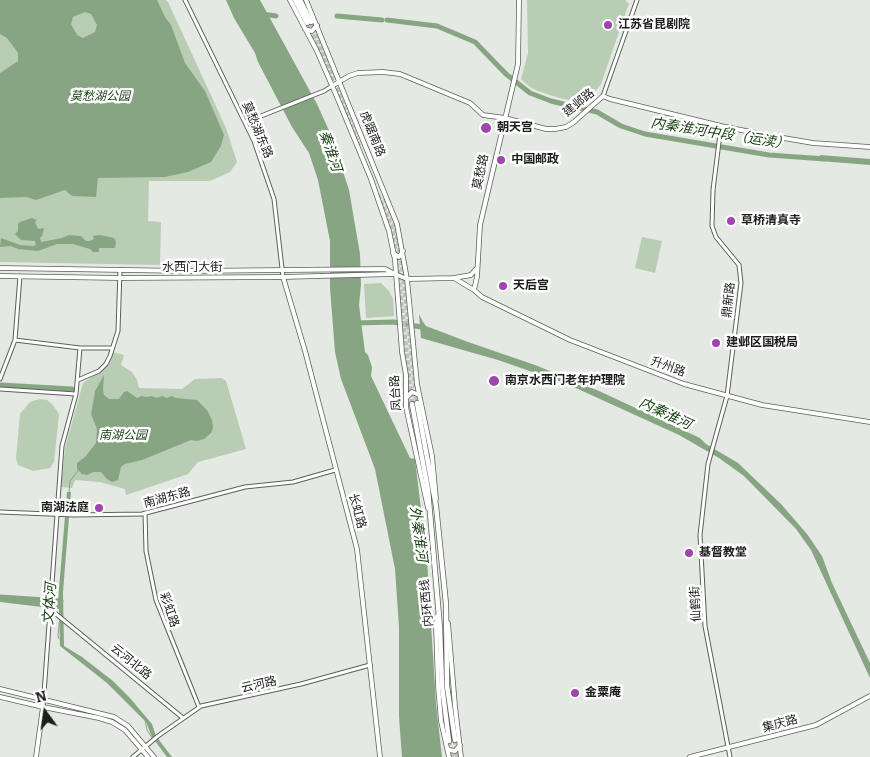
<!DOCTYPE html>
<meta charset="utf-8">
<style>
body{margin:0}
#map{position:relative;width:870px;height:757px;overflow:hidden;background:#e4e9e3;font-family:Bitter,serif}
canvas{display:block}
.north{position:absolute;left:20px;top:687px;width:50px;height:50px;-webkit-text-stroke:4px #fff;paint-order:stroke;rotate:346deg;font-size:14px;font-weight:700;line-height:20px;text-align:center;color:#1c1e1c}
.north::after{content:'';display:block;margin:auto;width:18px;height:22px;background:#1c1e1c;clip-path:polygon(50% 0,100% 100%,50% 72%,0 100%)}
</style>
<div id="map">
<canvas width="870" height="757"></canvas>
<div class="north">N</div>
</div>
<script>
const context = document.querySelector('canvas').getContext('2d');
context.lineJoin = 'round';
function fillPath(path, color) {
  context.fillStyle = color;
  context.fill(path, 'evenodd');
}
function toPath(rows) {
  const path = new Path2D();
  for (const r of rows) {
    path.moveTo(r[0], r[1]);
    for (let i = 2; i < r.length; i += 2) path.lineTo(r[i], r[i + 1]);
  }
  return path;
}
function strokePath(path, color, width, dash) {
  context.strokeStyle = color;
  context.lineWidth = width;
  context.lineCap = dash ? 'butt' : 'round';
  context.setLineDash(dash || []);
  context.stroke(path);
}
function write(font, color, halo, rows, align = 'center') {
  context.font = font + ' Bitter,"Noto Sans SC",serif';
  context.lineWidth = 5;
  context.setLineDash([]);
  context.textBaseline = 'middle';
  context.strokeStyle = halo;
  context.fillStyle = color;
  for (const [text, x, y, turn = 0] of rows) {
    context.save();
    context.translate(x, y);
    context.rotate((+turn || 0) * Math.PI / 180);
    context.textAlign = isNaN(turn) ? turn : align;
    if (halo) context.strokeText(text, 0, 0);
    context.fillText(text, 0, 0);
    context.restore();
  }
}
fillPath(toPath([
 [0,0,166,0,168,2,226,128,237,162,230,172,210,181,149,181,148,221,161,222,160,265,0,262],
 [527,0,626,0,626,2,629,3,601,84,586,103,559,98,538,91,530,87,521,79,528,53],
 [642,237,662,241,655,273,635,268],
 [381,283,389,291,393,299,394,316,366,318,364,284],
 [113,352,124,355,121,365,132,372,137,380,139,388,182,389,195,379,222,378,226,381,246,449,198,462,188,474,126,495,125,489,100,482,75,480,72,488,61,487,65,448,83,383,100,371],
 [39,399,47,400,53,405,59,414,54,462,50,468,33,471,18,465,16,458,20,414,30,402]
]), '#b8cdb4');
fillPath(toPath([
 [0,0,157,0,165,17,171,25,185,63,205,91,224,135,221,146,211,162,188,172,165,177,98,178,96,197,72,196,65,190,36,200,26,197,0,198,0,73,18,61,18,53,7,38,0,34],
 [85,12,91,14,97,25,95,32,83,38,77,35,71,24,73,17],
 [226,0,260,0,317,104,331,135,349,190,360,254,361,285,359,305,365,352,368,355,372,367,371,376,410,458,415,459,427,559,436,704,442,757,402,757,399,717,399,627,395,569,375,469,341,379,335,352,330,288,330,241,318,180,309,153,292,127,258,62,255,53,234,18],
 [820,155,870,159,870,165,820,161],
 [32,218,37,220,35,222,38,229,44,228,42,236,40,238,41,242,62,238,69,235,81,236,86,241,90,241,94,239,93,236,100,235,114,238,116,242,115,248,99,248,99,252,93,252,90,249,73,244,57,244,38,251,18,249,11,246,0,247,1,238,20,245,33,246,36,245,35,241,21,240,15,234,18,231,18,224,20,222],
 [419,314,423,322,426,326,468,342,535,365,599,391,700,438,706,444,738,463,781,504,807,534,822,556,832,583,870,663,870,678,811,550,796,529,744,476,719,458,679,435,567,384,498,360,421,338],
 [104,375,103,390,104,395,109,399,119,399,124,392,127,391,137,398,142,396,146,397,152,396,156,398,162,396,167,398,172,396,176,398,197,400,207,410,212,420,213,428,211,433,204,439,197,441,191,440,142,460,125,464,121,467,118,480,112,482,107,479,101,472,93,472,87,475,82,474,77,469,77,463,85,457,96,443,97,429,91,414,92,409,95,391],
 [67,492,71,492,63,592,64,646,82,657,113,681,130,698,152,724,156,736,172,757,167,757,152,737,146,722,107,683,60,646,59,609,0,602,0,597,58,601]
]), '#88a583');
strokePath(toPath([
 [69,492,70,481,78,471],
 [59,623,58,636,59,639],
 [145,720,147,730,153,739]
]), '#88a583', 1);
strokePath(toPath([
 [262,14,276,16],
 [337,16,382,20],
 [387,20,437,26,475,42,506,74,530,93,551,101,597,112,621,126,645,134,769,155,825,159],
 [355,323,394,322,421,327,425,330],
 [1,385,72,389],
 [0,597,61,601]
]), '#88a583', 5);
strokePath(toPath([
 [311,22,334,73],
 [307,23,338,92,359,146],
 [378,195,392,229,397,264,412,404],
 [385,198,396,227,402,265,417,403],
 [455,740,457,757],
 [449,741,452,757]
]), '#bcc0bb', 4.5, [4.5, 2]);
const tertiary = toPath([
 [185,0,254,141,274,199,283,277],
 [603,96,637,0],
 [246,122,324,91,332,86],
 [721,126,713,190,712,226,716,237,739,265,741,283,727,396,708,464,700,535,705,626,730,757],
 [20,276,15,340,80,348,112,348],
 [0,379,15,340],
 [78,380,99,371,106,364,110,356,118,331,120,270],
 [0,389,76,394],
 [0,512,74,515,142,514,245,487,293,482,335,470],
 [145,513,146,551,156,600,199,707],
 [50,609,183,718],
 [43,707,62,446,76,394,80,348],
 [133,757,158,736,201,706,301,684,370,665]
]);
const secondary = toPath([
 [332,86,349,76,358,73,383,72,400,74,470,103,483,115,505,118,546,129,555,129,566,127,574,122,603,96,610,99,721,126,766,135,813,143,870,147],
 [395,274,407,279,454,278,474,290,482,297,570,340,684,384,762,405,870,422],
 [283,277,305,351,357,549,380,757],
 [454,278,471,275,476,269],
 [474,290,477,277,480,225,518,64,519,0],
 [0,689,114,717,128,726,154,757],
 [0,697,43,707,99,718,112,722,125,730,148,757],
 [36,757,43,707],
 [690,757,816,725,870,696]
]);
const primary = toPath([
 [290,0,317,51,337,97,371,179,389,231,395,260,402,352,406,375,406,407,428,508],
 [306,0,397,224,407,279,417,384,432,456,436,499],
 [305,29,312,31,317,25],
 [393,253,399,257,403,251],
 [0,268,187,271,385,269,395,274],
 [0,276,120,278,283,277,393,274],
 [407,397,412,392,419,395],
 [437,616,436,626,438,686,441,721,449,757],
 [448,623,455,706,461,757],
 [447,748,449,750,455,751,460,745]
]);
const trunk = toPath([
 [295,0,307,23],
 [300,0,311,22],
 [417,403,436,506,446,604,447,686,455,740],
 [412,404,428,490,440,628,442,686,449,741]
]);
strokePath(tertiary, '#5c605b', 5);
strokePath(secondary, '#5c605b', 5.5);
strokePath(primary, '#5c605b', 5.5);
strokePath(trunk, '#5c605b', 6);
strokePath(tertiary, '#fff', 3);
strokePath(secondary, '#fff', 4);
strokePath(primary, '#fff', 4);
strokePath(trunk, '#fff', 4.5);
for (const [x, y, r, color] of [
 [608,25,5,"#a045b0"],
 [486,128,6,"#a045b0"],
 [501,160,5,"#a045b0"],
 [731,221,5,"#a045b0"],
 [503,286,5,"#a045b0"],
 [716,343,5,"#a045b0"],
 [494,381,6,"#a045b0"],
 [99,508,5,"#a045b0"],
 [689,553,5,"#a045b0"],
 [575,693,5,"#a045b0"]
]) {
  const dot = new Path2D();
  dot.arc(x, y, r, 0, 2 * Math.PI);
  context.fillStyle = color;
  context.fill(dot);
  strokePath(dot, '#fff', 2);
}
write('bold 12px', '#1c1e1c', '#fff', [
 ["江苏省昆剧院",618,25],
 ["朝天宫",497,128],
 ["中国邮政",511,160],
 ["草桥清真寺",741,221],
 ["天后宫",513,286],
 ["建邺区国税局",726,343],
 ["南京水西门老年护理院",505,381],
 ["南湖法庭",89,508,"right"],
 ["基督教堂",699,553],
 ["金粟庵",585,693]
], 'left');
write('italic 12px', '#194314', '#fff', [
 ["莫愁湖公园",100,97],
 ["南湖公园",123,436]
]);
write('12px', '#1c1e1c', '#fff', [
 ["建邺路",579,103,-39],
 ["莫愁湖东路",257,130,67],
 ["虎踞南路",372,134,68],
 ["莫愁路",481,172,-78],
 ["水西门大街",192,268],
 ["鼎新路",729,300,-84],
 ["升州路",668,367,20],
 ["凤台路",396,393,-94],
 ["南湖东路",167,498,-15],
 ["长虹路",357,511,75],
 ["内环西线",427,603,-95],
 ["仙鹤街",696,604,-93],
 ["彩虹路",169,610,71],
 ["云河北路",131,662,39],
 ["云河路",259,685,-13],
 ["集庆路",780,724,-15]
]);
write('italic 14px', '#1a4415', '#fff', [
 ["内秦淮河中段（运渎）",720,134,9],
 ["秦淮河",330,151,71],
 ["内秦淮河",665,414,25],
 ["外秦淮河",418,534,82],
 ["文体河",50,604,-86]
]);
</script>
